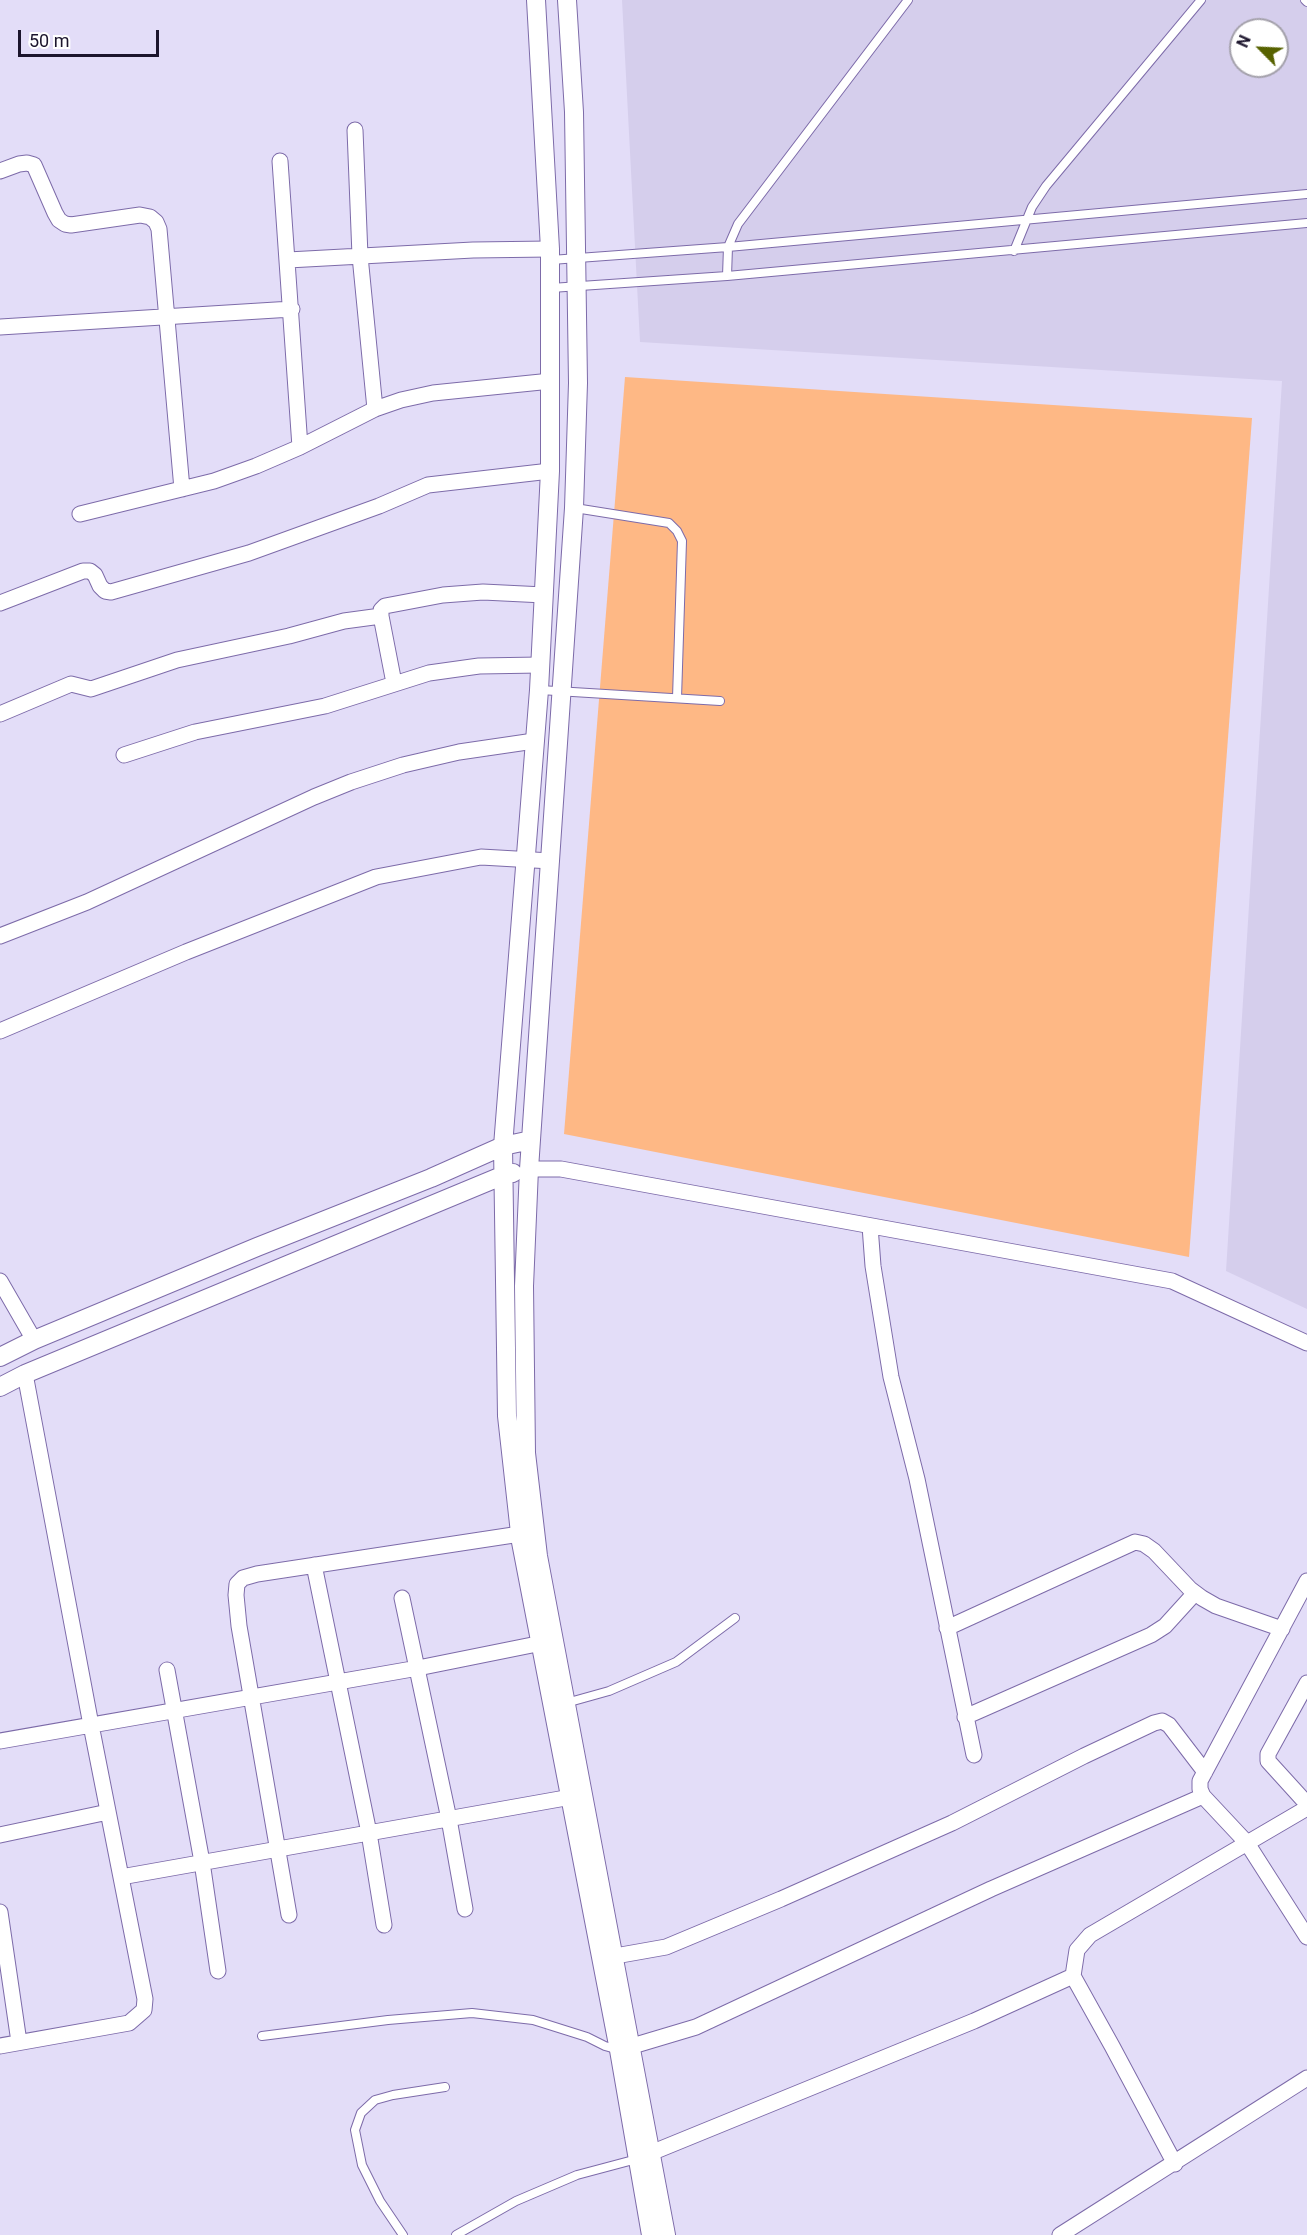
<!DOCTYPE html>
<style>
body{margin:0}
#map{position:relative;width:1307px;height:2235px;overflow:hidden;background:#e3ddf8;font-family:Roboto,sans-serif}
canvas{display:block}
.north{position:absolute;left:1229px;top:18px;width:60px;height:60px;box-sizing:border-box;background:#fff;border:2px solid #a4a1ab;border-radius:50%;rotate:294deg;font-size:16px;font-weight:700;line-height:24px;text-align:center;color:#1c152d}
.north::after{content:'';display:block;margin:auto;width:21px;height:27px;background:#576200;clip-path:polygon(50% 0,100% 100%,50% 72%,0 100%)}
.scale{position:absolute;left:18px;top:30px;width:141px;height:27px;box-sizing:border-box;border:3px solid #1c152d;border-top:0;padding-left:8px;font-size:18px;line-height:21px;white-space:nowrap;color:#1c152d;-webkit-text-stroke:4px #fff;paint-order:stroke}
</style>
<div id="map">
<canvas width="1307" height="2235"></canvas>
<div class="north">N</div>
<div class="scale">50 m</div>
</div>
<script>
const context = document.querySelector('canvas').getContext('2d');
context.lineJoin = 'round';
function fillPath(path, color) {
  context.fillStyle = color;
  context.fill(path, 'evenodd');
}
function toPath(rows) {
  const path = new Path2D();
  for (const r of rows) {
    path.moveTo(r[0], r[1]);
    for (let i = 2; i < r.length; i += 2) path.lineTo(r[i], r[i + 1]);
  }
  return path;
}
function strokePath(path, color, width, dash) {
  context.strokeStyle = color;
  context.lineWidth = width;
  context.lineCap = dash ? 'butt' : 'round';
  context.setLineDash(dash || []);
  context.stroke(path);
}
fillPath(toPath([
 [622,0,1307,0,1307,1309,1226,1271,1282,381,640,342],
 [1241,30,1277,30,1277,66,1241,66]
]), '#d5ceec');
fillPath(toPath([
 [625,377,1252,418,1189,1257,564,1134]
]), '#feb885');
const service = toPath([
 [1305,0,1307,2],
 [1014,251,1032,207,1046,186,1201,0],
 [551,260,728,247,1307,194],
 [727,276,728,247,738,224,908,0],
 [551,288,727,276,1307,223],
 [575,508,669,523,677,531,682,541,677,698],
 [540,690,720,701],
 [566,1703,609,1691,676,1662,735,1618],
 [262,2036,388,2020,472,2013,533,2020,587,2037,605,2046,619,2050],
 [403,2235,380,2201,362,2165,355,2130,361,2113,375,2100,393,2095,445,2087],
 [456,2235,516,2201,577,2175,637,2159]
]);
const minor = toPath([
 [355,130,360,256,375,409],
 [280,161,300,447],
 [0,171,19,164,27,163,34,165,55,213,59,220,65,224,71,225,140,215,150,217,156,222,159,229,182,489],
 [288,260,473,250,550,249],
 [0,327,292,309],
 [80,514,214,481,256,466,300,447,375,409,401,400,433,393,551,381],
 [0,603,83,571,90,571,95,575,100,586,105,591,111,592,249,553,379,506,428,485,550,471],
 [394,683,381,616,381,610,385,606,443,595,483,592,544,595],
 [0,714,71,684,91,689,177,660,289,636,344,621,381,616],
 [124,755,195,732,325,706,429,673,479,666,540,665],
 [0,936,87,902,314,797,351,782,403,765,459,752,534,741],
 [0,1031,186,952,376,877,481,857,551,861],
 [529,1169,561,1169,1172,1281,1307,1343],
 [870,1226,873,1266,891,1377,917,1479,974,1755],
 [0,1281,34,1340],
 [314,1565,369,1833,384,1925],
 [1307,1581,1200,1781,1200,1789,1203,1796,1247,1843,1307,1937],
 [402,1598,449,1819,465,1909],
 [947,1628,1135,1542,1144,1544,1154,1551,1190,1589,1202,1598,1216,1606,1282,1629],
 [167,1670,202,1862,218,1971],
 [1307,1683,1268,1754,1268,1761,1307,1804],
 [965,1717,1151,1635,1165,1626,1195,1593],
 [0,1741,418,1668,552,1641],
 [0,1835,108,1812],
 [121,1877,571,1797],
 [0,1912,19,2042],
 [289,1915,239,1626,236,1595,237,1584,243,1578,257,1574,520,1534],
 [604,1958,666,1947,781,1899,952,1823,1084,1756,1154,1723,1162,1721,1169,1725,1205,1772],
 [0,2046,129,2023,144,2010,145,1999,91,1725,25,1374],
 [619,2050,696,2027,991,1889,1203,1796],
 [641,2157,974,2021,1073,1976],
 [1175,2164,1112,2046,1073,1976,1077,1950,1090,1935,1307,1808],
 [1060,2235,1307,2078]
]);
const tertiary = toPath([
 [536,0,550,249,550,471,539,690,503,1146,507,1416,521,1542,619,2050,651,2235],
 [567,0,574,112,578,383,574,508,529,1169,524,1286,526,1453,538,1556,666,2235],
 [0,1357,34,1340,257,1247,431,1178,503,1146,531,1140],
 [0,1387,25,1374,504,1175,513,1173]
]);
strokePath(service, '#7d6ba9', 10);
strokePath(minor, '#7d6ba9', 17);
strokePath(tertiary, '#7d6ba9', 20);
strokePath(service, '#fff', 8);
strokePath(minor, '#fff', 15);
strokePath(tertiary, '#fff', 18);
</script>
